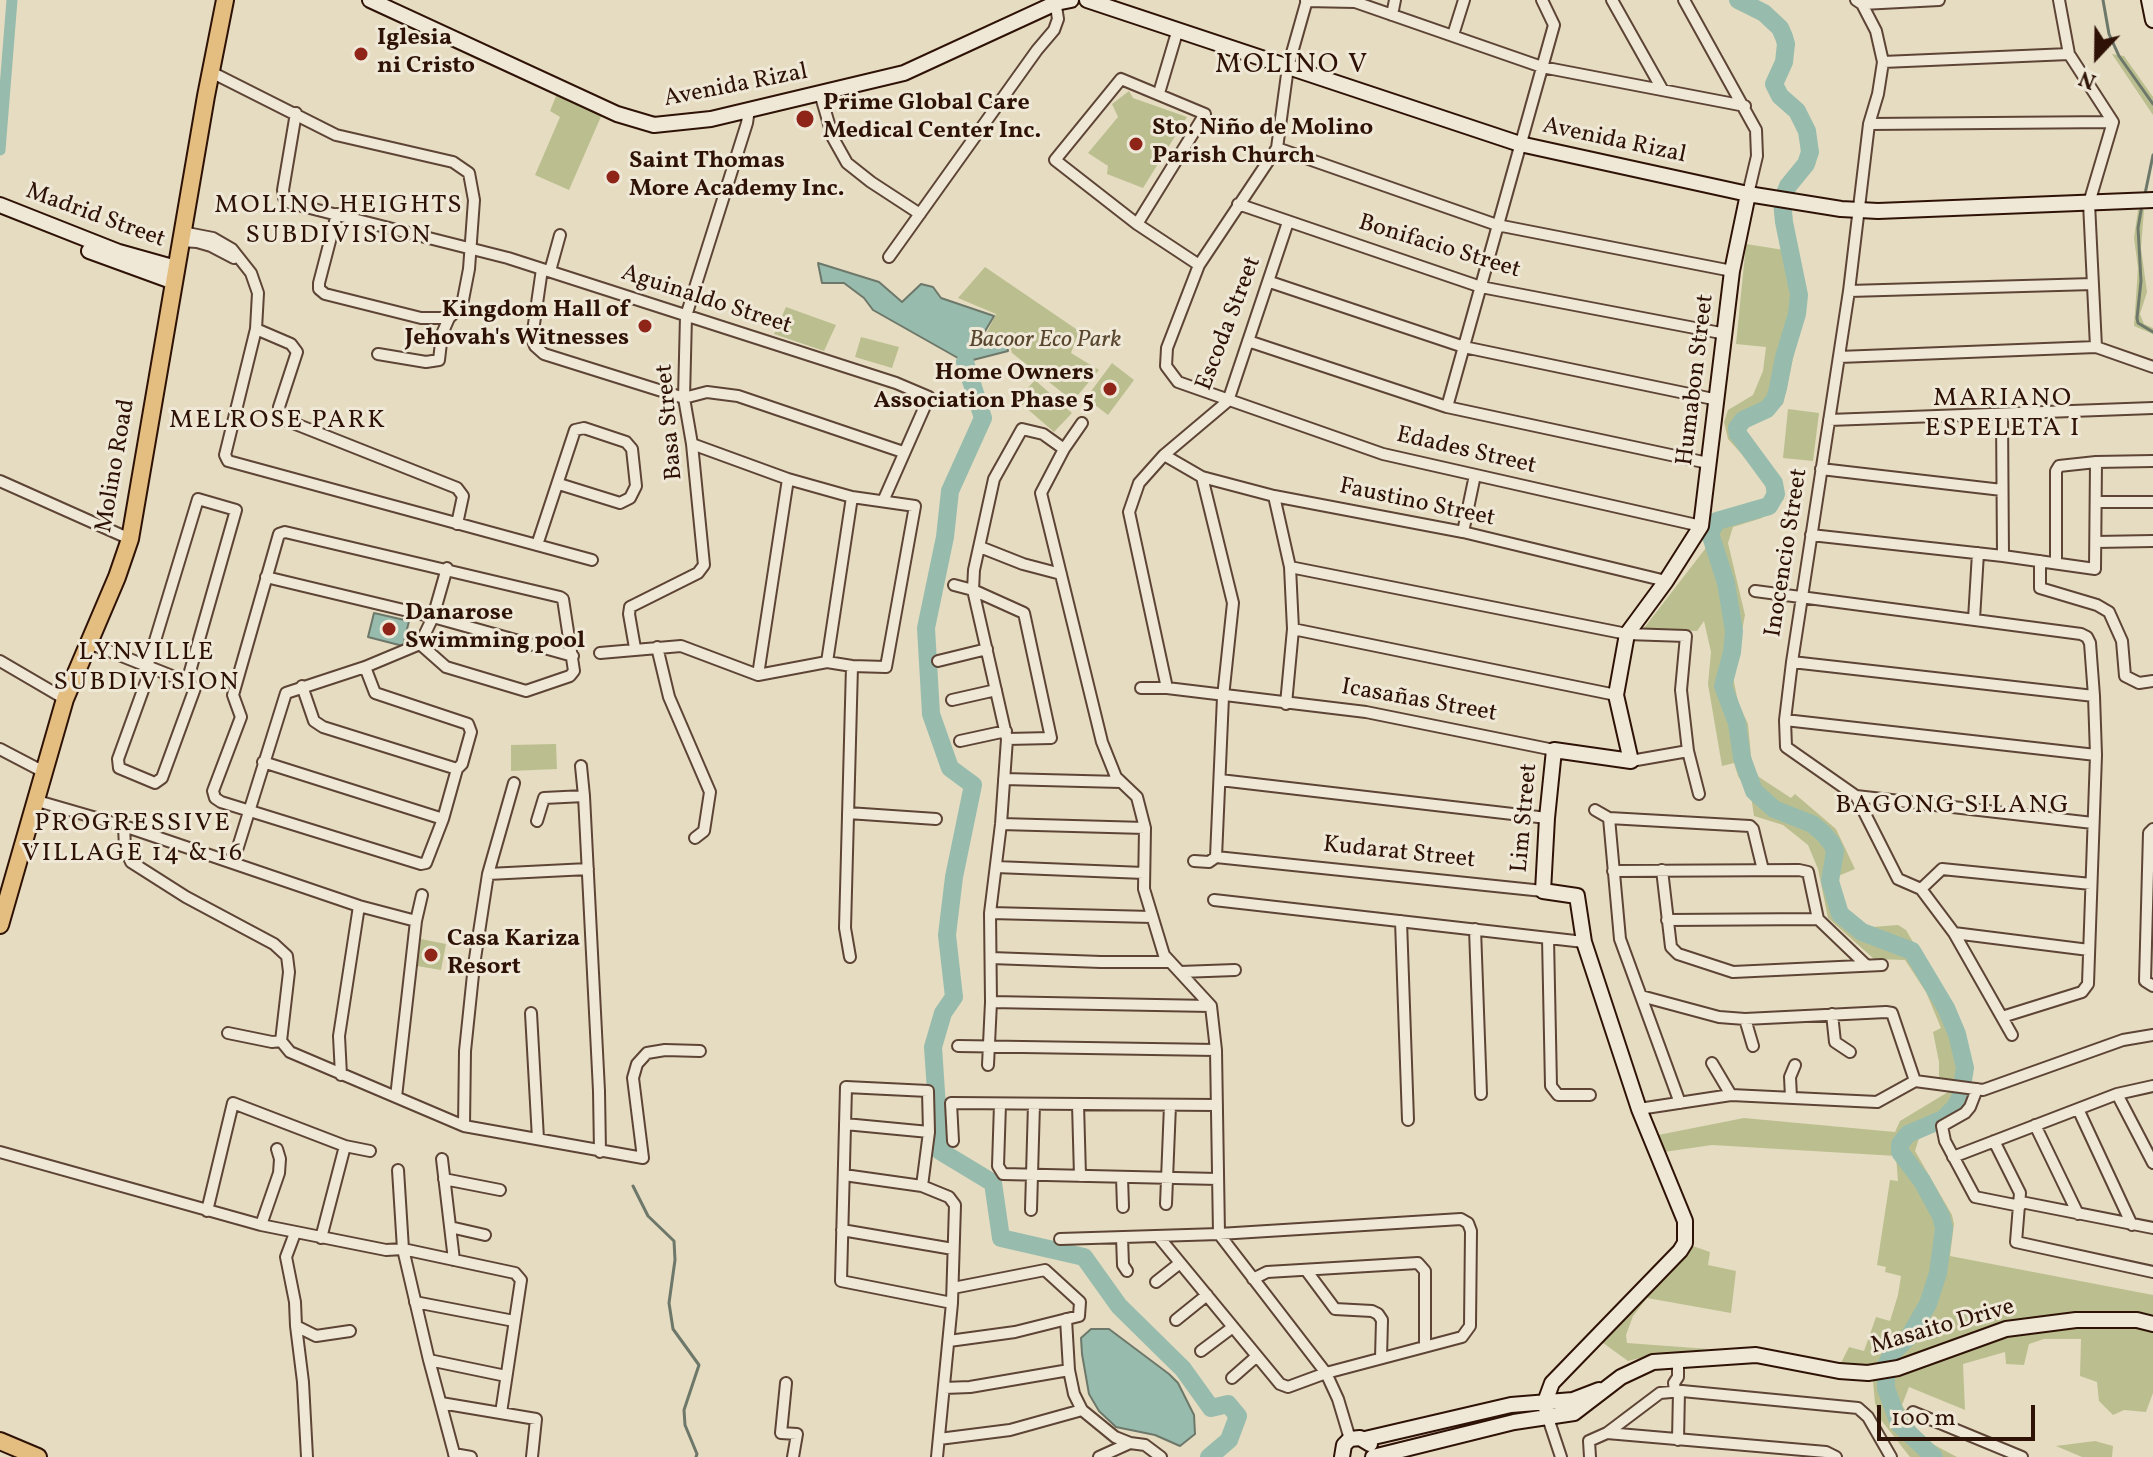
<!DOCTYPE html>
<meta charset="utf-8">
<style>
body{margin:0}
#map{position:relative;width:2153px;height:1457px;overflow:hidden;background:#e6dcc1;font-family:Vollkorn,serif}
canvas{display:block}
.north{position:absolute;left:2057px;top:16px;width:80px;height:80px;-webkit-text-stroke:6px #efe8d7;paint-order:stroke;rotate:202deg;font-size:22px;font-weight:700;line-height:32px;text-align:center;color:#2f1206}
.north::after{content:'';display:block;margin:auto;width:28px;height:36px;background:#2f1206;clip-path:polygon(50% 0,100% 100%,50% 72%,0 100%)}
.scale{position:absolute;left:1877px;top:1405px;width:158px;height:36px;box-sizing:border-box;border:4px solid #2f1206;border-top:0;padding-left:10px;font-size:24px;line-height:28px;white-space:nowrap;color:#2f1206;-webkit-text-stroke:6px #efe8d7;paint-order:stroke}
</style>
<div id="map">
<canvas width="2153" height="1457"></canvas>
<div class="north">N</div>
<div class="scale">100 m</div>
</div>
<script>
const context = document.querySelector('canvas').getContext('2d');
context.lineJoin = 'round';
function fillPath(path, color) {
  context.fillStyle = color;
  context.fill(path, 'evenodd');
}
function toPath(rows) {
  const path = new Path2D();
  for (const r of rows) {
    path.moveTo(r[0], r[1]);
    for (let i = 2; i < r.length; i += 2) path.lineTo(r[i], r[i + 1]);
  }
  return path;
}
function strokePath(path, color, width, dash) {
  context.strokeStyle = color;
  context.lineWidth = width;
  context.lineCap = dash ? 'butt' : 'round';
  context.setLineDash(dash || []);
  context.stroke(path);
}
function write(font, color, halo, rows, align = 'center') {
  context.font = font + ' Vollkorn,serif';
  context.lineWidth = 6;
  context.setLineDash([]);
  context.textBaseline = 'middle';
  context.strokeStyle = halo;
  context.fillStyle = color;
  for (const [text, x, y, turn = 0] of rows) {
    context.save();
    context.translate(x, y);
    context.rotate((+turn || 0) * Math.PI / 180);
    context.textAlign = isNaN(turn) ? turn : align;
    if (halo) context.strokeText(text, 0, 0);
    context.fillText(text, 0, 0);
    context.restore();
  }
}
fillPath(toPath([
 [2112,54,2124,56,2153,97,2153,115],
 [558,91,603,112,569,190,535,175,560,117,550,111],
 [1129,91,1133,98,1187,117,1143,188,1107,174,1108,166,1088,153,1118,117,1112,104],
 [1777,206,1786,207,1805,296,1803,312,1783,404,1777,409,1745,423,1744,434,1781,483,1784,499,1762,518,1733,527,1728,543,1745,615,1733,677,1738,702,1748,724,1752,766,1759,777,1791,798,1795,794,1836,829,1855,869,1831,879,1840,905,1860,922,1872,927,1898,925,1906,930,1946,998,1969,1048,1970,1084,1939,1080,1939,1062,1933,1032,1941,1028,1926,992,1905,960,1874,959,1828,918,1818,869,1808,845,1783,825,1754,816,1751,796,1738,776,1734,763,1722,766,1708,684,1711,652,1704,621,1697,631,1644,628,1705,549,1708,520,1723,511,1765,500,1767,489,1757,471,1728,439,1724,422,1728,410,1753,395,1763,371,1766,347,1736,344,1746,244,1784,250],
 [2138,210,2144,210,2141,248,2147,292,2140,314,2144,324,2153,328,2153,334,2134,326,2138,268,2134,238],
 [985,267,1079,331,1071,353,1099,370,1073,401,1012,353,1009,342,985,336,996,314,958,298],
 [786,307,836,325,824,351,774,334],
 [861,337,899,347,892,368,855,357],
 [1112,363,1134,380,1108,415,1086,398],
 [1035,380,1072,413,1054,432,1017,400],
 [1788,409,1819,413,1813,461,1783,458],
 [556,744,557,769,511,771,511,745],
 [421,939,446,944,441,970,417,966],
 [1948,1092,1968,1094,1956,1115,1920,1135,1915,1151,1952,1215,1954,1224,1950,1256,2153,1295,2153,1393,2146,1412,2124,1410,2113,1415,2099,1401,2097,1382,2080,1376,2081,1339,2044,1339,2029,1344,2024,1365,2006,1364,2005,1352,1963,1364,1965,1410,1909,1387,1902,1405,1923,1439,1957,1457,1910,1457,1881,1420,1875,1403,1873,1381,1875,1366,1841,1363,1849,1347,1864,1351,1876,1317,1890,1321,1898,1295,1901,1276,1885,1272,1886,1267,1877,1265,1890,1180,1898,1181,1896,1156,1712,1145,1664,1152,1658,1135,1744,1118,1895,1132,1900,1121],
 [1690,1245,1710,1252,1708,1265,1736,1271,1731,1313,1647,1298,1633,1316,1626,1335,1627,1343,1709,1349,1656,1354,1628,1361,1599,1340],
 [2095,1441,2113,1446,2112,1457,2082,1457,2056,1446]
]), '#bbbf8f');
const water = toPath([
 [818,263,879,282,902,302,921,284,933,287,941,298,994,316,981,338,1006,342,1008,351,965,362,873,310,864,298,844,283,822,283,818,263],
 [374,613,409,621,403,646,368,637,374,613],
 [1091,1329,1109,1329,1169,1374,1178,1383,1194,1415,1195,1434,1180,1446,1155,1435,1116,1427,1099,1411,1089,1394,1082,1354,1081,1338,1091,1329]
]);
fillPath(water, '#97bcad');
strokePath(water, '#6d786a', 2);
strokePath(toPath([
 [2103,0,2109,34,2119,56,2153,104],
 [2145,194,2153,155],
 [2142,205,2138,228,2141,281,2137,318,2138,323,2153,332],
 [633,1186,648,1216,674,1241,675,1260,669,1303,673,1329,699,1365,684,1410,685,1425,697,1454,696,1457]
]), '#6d786a', 3);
strokePath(toPath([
 [0,150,12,0]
]), '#97bcad', 11);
strokePath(toPath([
 [1738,0,1764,13,1780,28,1784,37,1786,44,1784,62,1774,84,1780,96,1797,111,1807,131,1810,152,1806,164,1788,186,1782,201,1784,222,1799,295,1797,314,1784,357,1778,388,1775,399,1767,409,1743,420,1737,428,1738,434,1774,483,1776,494,1769,506,1717,521,1710,533,1726,583,1734,631,1732,652,1723,686,1737,723,1742,758,1754,791,1774,809,1812,824,1823,833,1832,844,1835,851,1830,881,1840,914,1862,932,1912,951,1946,1008,1957,1034,1965,1068,1960,1098,1955,1107,1943,1119,1908,1134,1900,1144,1900,1152,1922,1181,1941,1216,1944,1228,1938,1273,1928,1304,1909,1337,1893,1352,1886,1365,1886,1388,1899,1424,1934,1457],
 [965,362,983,418,950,491,945,537,926,628,931,714,950,768,973,785,954,877,947,935,954,997,943,1013,933,1047,940,1151,993,1183,1001,1238,1084,1257,1119,1306,1183,1369,1211,1408,1228,1404,1238,1416,1229,1440,1209,1457]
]), '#97bcad', 18);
const street = toPath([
 [1307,0,1288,67,1277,148,1199,265,1167,348,1166,366,1178,382,1383,454,1701,526],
 [1612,0,1662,89],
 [1684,0,1756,130,1757,156,1748,194],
 [1856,0,1862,4,1876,31,1883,62,1878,94,1869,124,1849,291,1792,662,1785,720,1786,747,1856,796,1898,879,1921,889,1954,933,2012,1035],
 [2059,0,2069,54,2113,122,2089,203,2096,347],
 [1306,1,1355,2,1542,67,1745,106],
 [1862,4,1939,0],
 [1392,15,1395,0],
 [1453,35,1464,0],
 [1883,62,2069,54],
 [211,72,336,135,453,162,469,173,474,200,469,269,462,305,449,318,421,318,325,294,319,289,319,283,337,214],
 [820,93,833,138,847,163,871,182,920,214],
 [1159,93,1178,29],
 [296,113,283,190,284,198,290,203,508,258,896,383,929,397,884,499],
 [1869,124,2113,122],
 [1277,148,1497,225,1732,271],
 [1238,204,1481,287,1726,334],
 [1137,224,1205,114,1121,79,1055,160,1137,224,1199,265],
 [182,232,213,238,232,249,251,273,258,293,256,329,225,455,228,461,592,560],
 [181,241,197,242,211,246,234,258],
 [889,257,1037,50,1054,30,1058,19,1055,0],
 [542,269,532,338,535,346,544,354,684,398,707,392,738,396,903,452],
 [550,271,560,235],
 [1270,282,1464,347,1718,400],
 [1849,291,2093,284],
 [256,329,291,344,297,352,279,407,282,416,288,421,457,488,463,496,457,524],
 [1248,341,1447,407,1708,463],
 [378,354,426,362,439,360,442,334,449,318],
 [1839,357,2096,347,2153,367],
 [1447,407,1554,25,1542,0],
 [2002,415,2003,556],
 [1829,420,2153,408],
 [1082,423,1064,449,1041,493,1102,742,1116,777,1137,797,1145,828,1144,889,1164,955,1211,1006,1216,1050,1219,1234,1326,1373,1338,1399,1350,1439],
 [1164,455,1202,477,1274,496,1463,532,1666,581],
 [1821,469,2002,490],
 [1202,477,1233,603,1223,697,1216,857],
 [0,481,130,539],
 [1274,496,1290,567,1293,629,1286,704],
 [2096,502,2153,502],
 [1463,532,1475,475],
 [1811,535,2003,556,2095,569,2096,462],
 [2096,542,2153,541],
 [537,545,575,430,584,428,626,442,632,449,636,486,630,498,620,503,559,484],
 [980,547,1023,564,1061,574],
 [2040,561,2040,588,2097,605,2109,612,2122,641,2125,676,2139,683,2153,681],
 [2056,563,2056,471,2059,466,2096,462,2153,461],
 [1290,567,1627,634,1686,636,1681,690,1688,751,1699,794],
 [266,577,433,617,573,656],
 [954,585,973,590,1024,613,1051,738,1007,739],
 [1755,591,2081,634,2087,637,2090,643,2094,696,2096,755,2088,984,2082,992,2002,1017],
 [1974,619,1978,553],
 [1293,629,1616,695],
 [89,643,187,682,195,688,162,778,155,783,119,768,118,759,151,668],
 [657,647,669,697,710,792,704,831,695,838],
 [635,648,629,614,630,607,698,573,704,565,692,444,684,398,686,316,747,123,749,109],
 [600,653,681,646,758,675,827,662,852,666,886,667,915,506,852,497,788,479,692,444],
 [0,661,65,699],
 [938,661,987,649],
 [827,662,852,497],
 [1792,662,2094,696],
 [147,667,198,499,236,510,187,682],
 [758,675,788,479],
 [302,686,314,721,323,727,457,769,462,764,471,732,468,724,375,693,365,667],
 [1141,688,1167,688,1366,712,1554,750],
 [1167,688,1129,512,1139,483,1164,455,1228,401,1288,222],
 [952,700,996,690],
 [1785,720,2096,755],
 [960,741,1006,731],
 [0,749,42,771],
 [1631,761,1688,751],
 [263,762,443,819,426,863,421,864,221,802,215,798,213,791,241,717,233,695,279,534,285,532,560,597,563,599,574,671,570,676,526,691,446,667,420,644],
 [581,766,584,796],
 [1004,779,1121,782],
 [1220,780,1547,818],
 [1856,796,2093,823],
 [34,800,124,826,359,906,416,921,396,1097],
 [1595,810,1609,818,1750,826,1753,829,1763,870],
 [848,813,936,819],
 [1609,818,1620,939,1680,1103],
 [443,819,457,769],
 [537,821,544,798,584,796,599,1091,600,1152],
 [1001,824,1145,828],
 [124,826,125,848,131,862,186,897,274,944,287,956,289,972,281,1041,290,1052,464,1126,643,1158,633,1078,637,1064,647,1053,665,1050,700,1051],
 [2153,829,2149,833,2145,981,2153,986],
 [1216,857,1543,891],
 [1194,861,1209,862,1216,857],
 [233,863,286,693,365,667,420,644,433,617,447,568],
 [996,867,1144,873],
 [1662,870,1671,947,1678,954,1733,972,1882,965],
 [1613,871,1799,870,1808,872,1818,919,1866,965],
 [488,874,588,869],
 [1921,889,1942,869,2091,884],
 [1214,900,1584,942],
 [990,913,1152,917],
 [1667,920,1818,919],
 [416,921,422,895],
 [1401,921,1408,1120],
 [1475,929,1481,1094],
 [1954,933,2089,950],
 [1548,938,1551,1086,1558,1095,1590,1095],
 [850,957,845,928,852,666],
 [991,958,1101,962,1170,962],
 [1180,972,1235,970],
 [1641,996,1719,1017,1745,1019,1886,1012,1892,1013,1915,1081],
 [991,1002,1211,1006],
 [531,1013,538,1139],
 [1832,1014,1835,1042,1850,1052],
 [1745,1019,1753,1046],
 [228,1033,272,1042,281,1041],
 [958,1046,1216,1050],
 [1712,1063,1731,1095],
 [988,1065,991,1002,990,913,1001,824,1007,739,973,590,974,570,994,479,1022,429,1043,434,1064,449],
 [341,1075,339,1036,359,906],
 [1977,1089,1970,1107,1965,1113,1942,1126,1945,1141,1975,1197,2020,1206],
 [2117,1094,2153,1163],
 [1791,1097,1790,1077,1795,1065],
 [1000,1104,998,1166,1003,1174,1218,1179],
 [1078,1104,1080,1176],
 [1639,1109,1731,1095,1877,1102,1915,1081,1983,1090,2123,1040,2153,1035],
 [2078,1109,2132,1225],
 [845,1124,929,1132],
 [2035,1125,2078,1214],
 [464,1126,465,1051,474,965,488,874,514,783],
 [953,1141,951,1103,1217,1105],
 [1994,1141,2020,1193,2016,1242,2153,1272],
 [0,1152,261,1225,386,1250,403,1249,515,1273,521,1280,501,1413],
 [1953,1157,2117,1094,2153,1086],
 [442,1159,454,1260],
 [398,1170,403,1249,429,1360,455,1457],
 [844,1175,922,1186],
 [1122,1177,1123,1207],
 [444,1179,500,1190],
 [2021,1202,2153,1228],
 [1166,1204,1170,1105],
 [1031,1210,1034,1104],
 [207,1211,233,1103,345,1146,370,1151],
 [261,1225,279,1173,280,1159,277,1149],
 [450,1227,485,1235],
 [842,1230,953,1249],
 [295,1233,286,1257,295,1302,296,1326,316,1336,350,1331],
 [1122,1237,1123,1265,1127,1271],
 [321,1238,345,1146],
 [1060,1239,1219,1234,1461,1219,1468,1223,1471,1231,1470,1326,1462,1337,1326,1373,1288,1387,1280,1384,1158,1236],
 [1306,1270,1335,1309,1372,1311,1378,1314,1382,1320,1381,1358],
 [1253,1279,1267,1272,1418,1263,1425,1271,1425,1346],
 [1156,1282,1180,1263],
 [415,1302,514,1321],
 [1066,1319,1069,1370],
 [1176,1320,1207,1295],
 [296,1326,303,1382,307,1457],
 [949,1341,1015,1332,1079,1316,1080,1302,1045,1270,953,1288],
 [1201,1351,1233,1327],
 [429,1360,506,1376],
 [1232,1378,1257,1356],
 [786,1383,781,1433,797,1434,793,1457],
 [944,1388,970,1387,1069,1370,1074,1394,1082,1410],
 [1675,1391,1674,1383,1678,1377,1678,1359],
 [441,1403,536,1419,532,1457],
 [1913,1412,2022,1457],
 [1548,1418,1561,1457],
 [939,1439,1010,1430,1082,1410,1115,1437,1130,1443],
 [1678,1440,1679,1391],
 [454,1454,471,1457],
 [937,1457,952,1303,955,1205,949,1197,922,1186,929,1132,928,1091,846,1087,841,1281,952,1303],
 [1099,1457,1130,1443,1145,1445,1161,1457],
 [1590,1457,1589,1441,1607,1433],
 [1836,1457,1826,1452,1607,1433,1660,1393,1682,1391,1858,1408,1868,1417,1891,1457]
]);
const secondary = toPath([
 [370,0,617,114,654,125,711,119,904,73,1056,3,1071,0],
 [1087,0,1520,144,1748,194,1841,209,1878,211,2153,200],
 [2149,0,2153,20],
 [0,205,119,252,176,268],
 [89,251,174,282],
 [1548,1418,1545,1402,1552,1383,1680,1251,1685,1243,1685,1221,1639,1109,1584,942,1577,896,1543,891,1547,818,1554,750,1631,761,1616,695,1627,634,1666,581,1701,526,1732,271,1748,194],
 [1365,1439,1511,1405,1573,1400,1599,1390],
 [1342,1457,1344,1445,1350,1439,1360,1438,1370,1444],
 [1373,1457,1514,1422,1574,1413,1621,1377,1653,1362,1756,1355,1839,1371,1868,1373,1898,1368,2006,1329,2076,1320,2137,1320,2153,1324]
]);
const primary = toPath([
 [0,925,65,699,117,577,130,539,206,96,225,0],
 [0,1441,38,1457]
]);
strokePath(street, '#5d4435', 14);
strokePath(secondary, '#2f1206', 18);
strokePath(primary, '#2f1206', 20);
strokePath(street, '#efe8d7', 10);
strokePath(secondary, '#efe8d7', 14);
strokePath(primary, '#e3be80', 16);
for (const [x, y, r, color] of [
 [361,54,8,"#8f2418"],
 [805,119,10,"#8f2418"],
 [1136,144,8,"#8f2418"],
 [613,177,8,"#8f2418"],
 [645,326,8,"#8f2418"],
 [1110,389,8,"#8f2418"],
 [389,629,8,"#8f2418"],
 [431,955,8,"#8f2418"]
]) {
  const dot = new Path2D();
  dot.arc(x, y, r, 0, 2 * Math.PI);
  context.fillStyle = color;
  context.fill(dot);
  strokePath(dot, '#efe8d7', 3);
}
write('bold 24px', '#2f1206', '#efe8d7', [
 ["Iglesia",377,40],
 ["ni Cristo",377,68],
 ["Prime Global Care",823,105],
 ["Medical Center Inc.",823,133],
 ["Sto. Niño de Molino",1152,130],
 ["Parish Church",1152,158],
 ["Saint Thomas",629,163],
 ["More Academy Inc.",629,191],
 ["Kingdom Hall of",629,312,"right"],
 ["Jehovah's Witnesses",629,340,"right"],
 ["Home Owners",1094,375,"right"],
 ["Association Phase 5",1094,403,"right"],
 ["Danarose",405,615],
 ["Swimming pool",405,643],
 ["Casa Kariza",447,941],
 ["Resort",447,969]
], 'left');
write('24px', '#2f1206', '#efe8d7', [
 ["Avenida Rizal",736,87,-11],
 ["Avenida Rizal",1614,142,12],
 ["Madrid Street",95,217,20],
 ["Bonifacio Street",1439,248,17],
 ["Aguinaldo Street",706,301,18],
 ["Escoda Street",1230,324,-69],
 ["Humabon Street",1697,380,-83],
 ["Basa Street",671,422,-95],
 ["Edades Street",1466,452,13],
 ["Molino Road",117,466,-80],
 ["Faustino Street",1417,504,12],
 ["Inocencio Street",1788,553,-81],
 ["Icasañas Street",1419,702,10],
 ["Lim Street",1526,818,-85],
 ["Kudarat Street",1399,854,6],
 ["Masaito Drive",1943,1328,-16]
]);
write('italic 24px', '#59462f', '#efe8d7', [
 ["Bacoor Eco Park",1045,342]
]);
context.letterSpacing = '2px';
write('26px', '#2f1206', '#efe8d7', [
 ["MOLINO HEIGHTS",339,207],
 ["SUBDIVISION",339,237],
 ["MARIANO",2003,400],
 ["ESPELETA I",2003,430],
 ["MELROSE PARK",278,422],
 ["LYNVILLE",147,654],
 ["SUBDIVISION",147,684],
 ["BAGONG SILANG",1953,807],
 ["PROGRESSIVE",133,825],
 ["VILLAGE 14 & 16",133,855]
]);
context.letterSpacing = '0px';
context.letterSpacing = '2px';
write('28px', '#2f1206', '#efe8d7', [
 ["MOLINO V",1292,67]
]);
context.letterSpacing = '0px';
</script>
